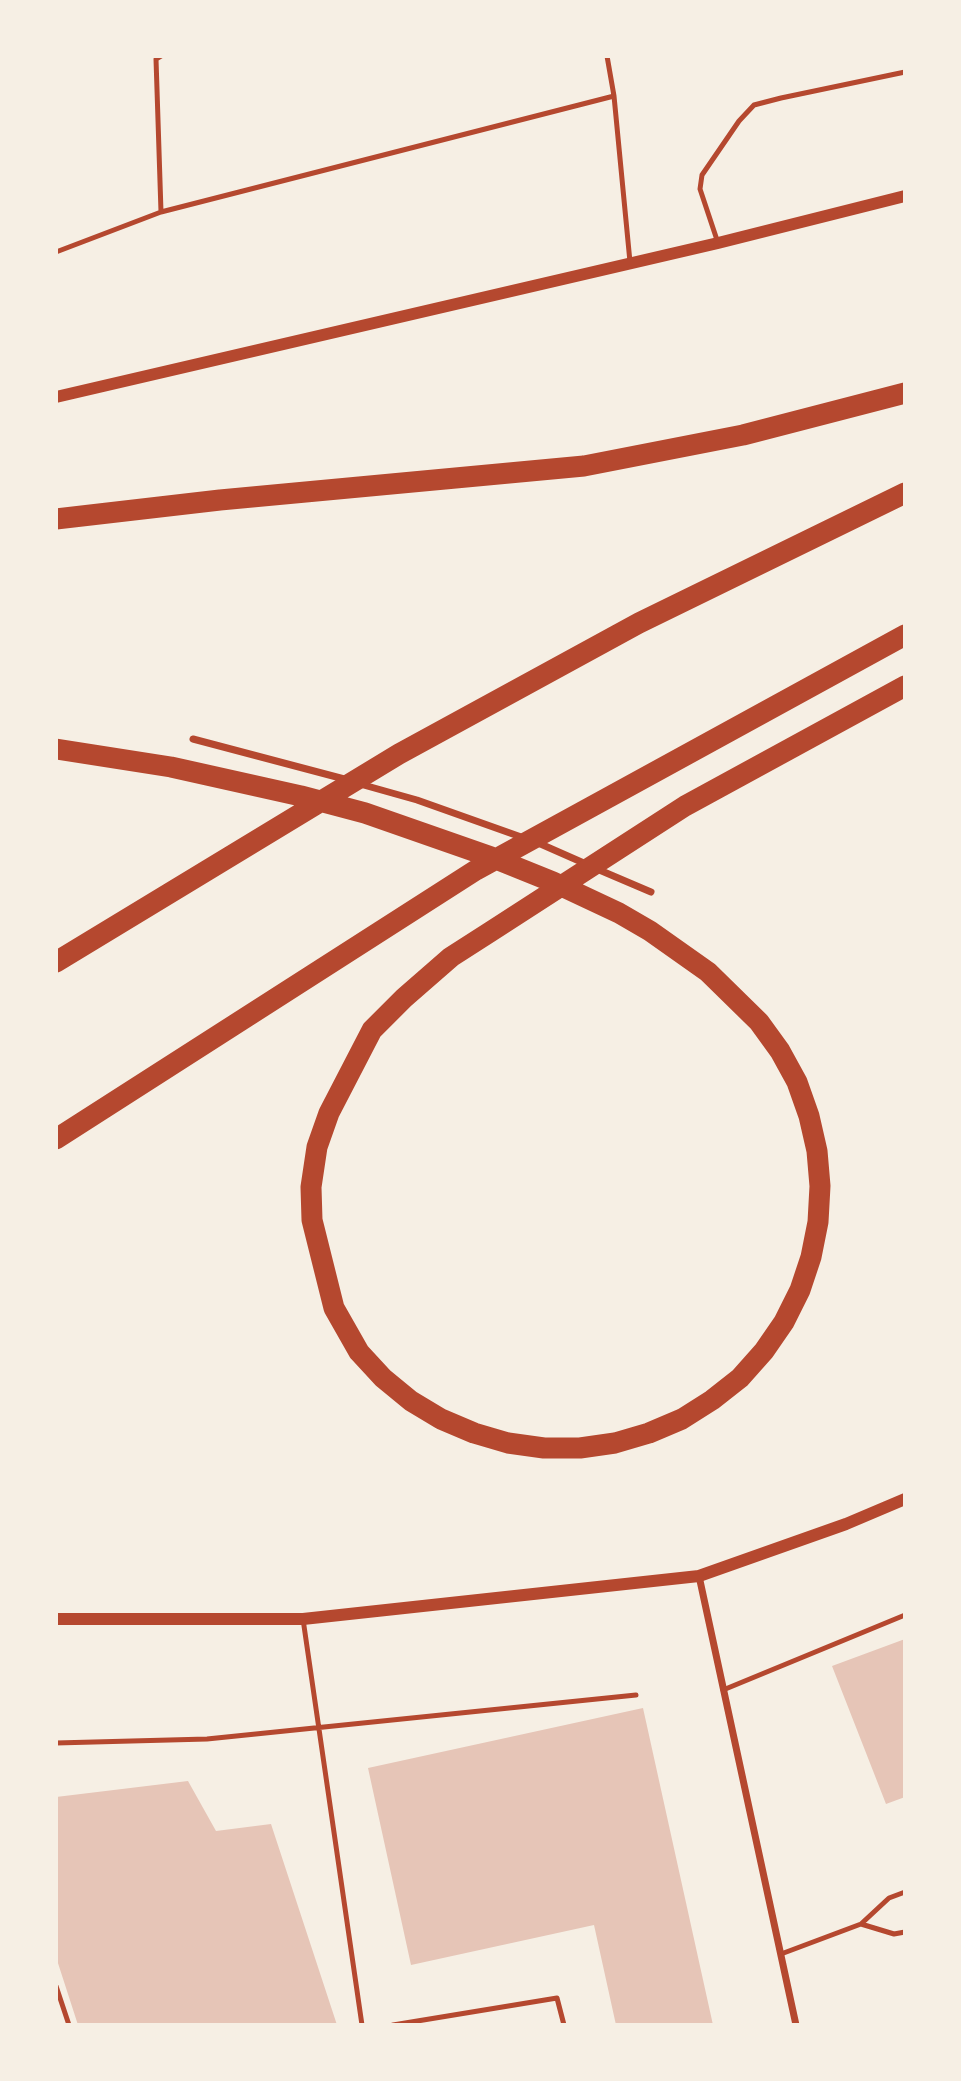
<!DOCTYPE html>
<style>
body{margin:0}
#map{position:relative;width:961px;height:2081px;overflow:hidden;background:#f6efe4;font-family:Roboto,sans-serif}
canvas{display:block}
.frame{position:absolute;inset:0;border:58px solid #f6efe4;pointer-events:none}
</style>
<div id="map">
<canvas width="961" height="2081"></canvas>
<div class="frame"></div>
</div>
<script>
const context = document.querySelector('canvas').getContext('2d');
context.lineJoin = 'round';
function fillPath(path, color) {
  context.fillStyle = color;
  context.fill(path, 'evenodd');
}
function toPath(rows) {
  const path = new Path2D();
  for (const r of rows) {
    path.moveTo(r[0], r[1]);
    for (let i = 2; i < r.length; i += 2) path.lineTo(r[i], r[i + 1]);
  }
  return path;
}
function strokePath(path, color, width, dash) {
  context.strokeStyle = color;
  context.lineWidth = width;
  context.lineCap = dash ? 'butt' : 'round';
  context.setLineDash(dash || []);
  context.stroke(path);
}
fillPath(toPath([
 [905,1639,905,1797,886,1804,832,1666],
 [643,1708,713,2025,616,2025,594,1925,411,1965,368,1768],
 [188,1781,216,1831,271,1824,337,2025,78,2025,56,1957,56,1797]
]), '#e6c5b7');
strokePath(toPath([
 [607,56,614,96,630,262],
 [161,212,614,96],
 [718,243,700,189,702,175,739,121,754,105,781,98,905,72],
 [56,252,161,212,156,59,161,56],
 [303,1619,362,2025],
 [723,1690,905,1615],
 [56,1743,207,1739,636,1695],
 [861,1924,894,1934,905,1932],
 [781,1954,861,1924,889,1898,905,1892],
 [56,1986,69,2025],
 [393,2025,557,1998,564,2025]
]), '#b5482f', 5);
strokePath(toPath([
 [193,739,348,780],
 [360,784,417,800,524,838],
 [536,842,586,864],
 [597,869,651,892],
 [699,1576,796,2025]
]), '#b5482f', 7);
strokePath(toPath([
 [56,397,718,243,905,196],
 [56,1619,303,1619,699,1576,846,1524,905,1499]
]), '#b5482f', 12);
strokePath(toPath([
 [56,519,220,500,584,466,743,435,905,393],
 [56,749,171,767,301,796,365,813,491,857,553,882,619,913,650,931,708,972,759,1022,780,1051,797,1082,809,1116,817,1151,820,1186,818,1222,811,1257,800,1290,784,1322,764,1351,740,1378,712,1400,682,1419,649,1433,615,1443,580,1448,544,1448,508,1443,474,1433,441,1419,411,1401,383,1378,359,1352,334,1308,312,1220,311,1187,317,1147,329,1113,372,1030,404,998,451,957,490,932,685,806,905,686],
 [56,962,399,754,639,623,905,493],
 [56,1139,476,870,905,635]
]), '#b5482f', 21);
</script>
